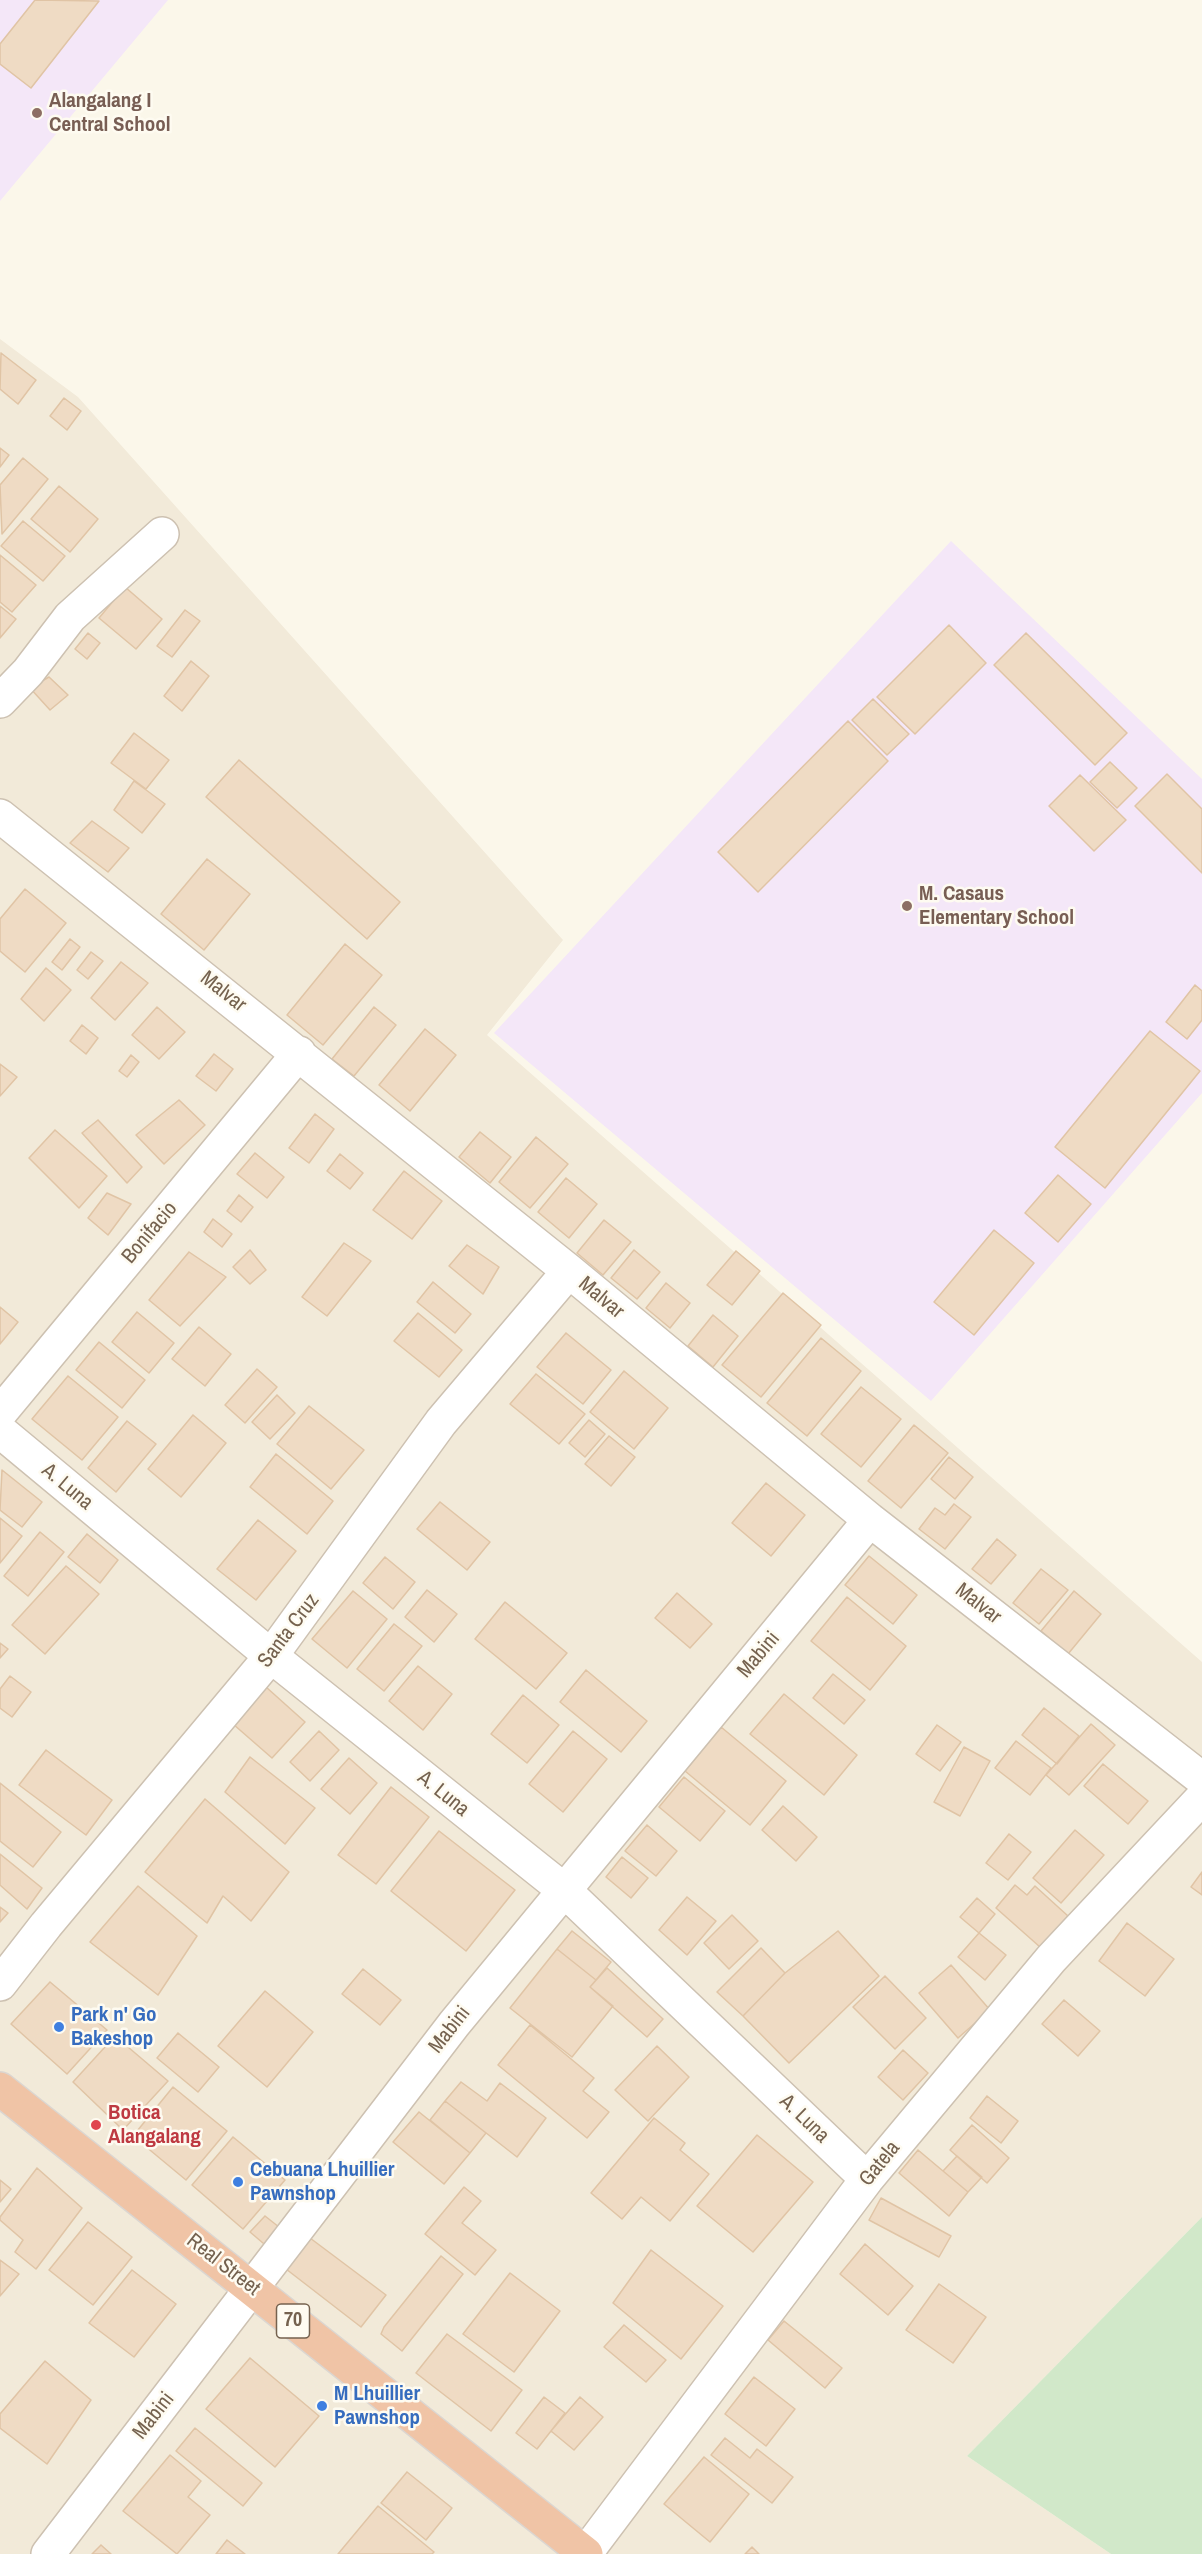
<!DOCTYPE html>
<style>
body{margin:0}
canvas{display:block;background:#fbf7ea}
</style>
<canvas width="1202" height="2554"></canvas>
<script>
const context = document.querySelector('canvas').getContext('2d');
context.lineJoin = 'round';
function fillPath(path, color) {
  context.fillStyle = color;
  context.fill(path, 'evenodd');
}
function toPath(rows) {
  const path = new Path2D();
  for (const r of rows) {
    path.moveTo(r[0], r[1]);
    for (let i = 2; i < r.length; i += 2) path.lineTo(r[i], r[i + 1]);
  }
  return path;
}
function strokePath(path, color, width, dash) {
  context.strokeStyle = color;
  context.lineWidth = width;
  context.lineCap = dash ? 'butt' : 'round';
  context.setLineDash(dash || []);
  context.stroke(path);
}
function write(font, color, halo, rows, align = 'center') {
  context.font = font + ' "Archivo Narrow",sans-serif';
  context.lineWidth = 5;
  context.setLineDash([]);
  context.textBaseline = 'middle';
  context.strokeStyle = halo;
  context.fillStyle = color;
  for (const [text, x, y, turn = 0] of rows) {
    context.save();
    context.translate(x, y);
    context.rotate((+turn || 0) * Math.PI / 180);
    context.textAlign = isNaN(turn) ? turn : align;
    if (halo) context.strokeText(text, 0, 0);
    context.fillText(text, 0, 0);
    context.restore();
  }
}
fillPath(toPath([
 [0,339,78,397,563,940,487,1035,1202,1662,1202,2217,967,2456,1111,2554,0,2554]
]), '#f2ead9');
fillPath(toPath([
 [0,0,168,0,0,201],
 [951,541,1202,779,1202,1093,931,1401,494,1033]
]), '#f4e7f8');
fillPath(toPath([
 [1202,2217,1202,2554,1111,2554,967,2456]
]), '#d1e8c9');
const building = toPath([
 [35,0,99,1,31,88,0,64,0,44,35,0],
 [1,353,36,380,18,404,0,389,1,353],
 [64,398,81,411,67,430,50,416,64,398],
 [0,448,9,455,0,467,0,448],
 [23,458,48,479,2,534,0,485,23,458],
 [59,486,98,519,70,552,31,519,59,486],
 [23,521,65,556,43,581,1,546,23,521],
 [0,555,36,585,12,612,0,602,0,555],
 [125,587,162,619,136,649,99,618,125,587],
 [0,606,16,619,0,638,0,606],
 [185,610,200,621,172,657,157,646,185,610],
 [949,625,986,663,915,734,877,697,949,625],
 [88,633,100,643,87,659,75,649,88,633],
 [1026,633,1127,733,1095,765,994,665,1026,633],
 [191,661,209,676,182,711,164,696,191,661],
 [49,677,68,695,50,710,30,688,49,677],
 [873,699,909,734,887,755,852,720,873,699],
 [848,721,888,761,758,892,718,852,848,721],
 [134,733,169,760,146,789,111,763,134,733],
 [239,760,400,902,367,939,206,797,239,760],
 [1110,762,1137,788,1117,808,1090,782,1110,762],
 [1167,774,1202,809,1202,873,1135,806,1167,774],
 [1080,775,1126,820,1094,851,1049,806,1080,775],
 [134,781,165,804,142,833,114,810,134,781],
 [92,821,129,848,108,872,70,843,92,821],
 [207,859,250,894,204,950,161,914,207,859],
 [25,889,66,923,25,972,0,951,0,919,25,889],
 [70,939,80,947,62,970,52,962,70,939],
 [345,944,382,975,323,1045,287,1015,345,944],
 [91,952,103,961,88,979,77,970,91,952],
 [121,962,148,983,115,1020,91,998,121,962],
 [46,968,71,990,44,1021,21,999,46,968],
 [1195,985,1202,991,1202,1020,1187,1039,1166,1022,1195,985],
 [157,1007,185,1032,159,1059,132,1035,157,1007],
 [374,1007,396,1025,354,1076,332,1059,374,1007],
 [82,1025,98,1038,86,1054,70,1041,82,1025],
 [425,1029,456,1055,410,1111,379,1085,425,1029],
 [1150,1031,1200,1071,1105,1188,1055,1147,1150,1031],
 [214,1054,233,1069,216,1091,196,1076,214,1054],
 [131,1055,139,1062,127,1077,119,1071,131,1055],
 [0,1064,17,1077,0,1096,0,1064],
 [179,1100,205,1125,164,1164,136,1135,179,1100],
 [315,1114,334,1129,309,1163,289,1148,315,1114],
 [98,1120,142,1167,127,1183,82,1133,98,1120],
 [55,1130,107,1176,79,1208,29,1158,55,1130],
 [480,1132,511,1157,490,1183,459,1157,480,1132],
 [536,1137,568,1164,530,1208,499,1182,536,1137],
 [255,1153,284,1177,267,1198,237,1174,255,1153],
 [340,1154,363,1173,350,1189,327,1171,340,1154],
 [404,1171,442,1201,412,1239,373,1210,404,1171],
 [1058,1175,1091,1204,1058,1242,1025,1213,1058,1175],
 [566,1178,597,1204,569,1238,538,1212,566,1178],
 [107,1193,131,1204,108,1235,88,1218,107,1193],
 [239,1195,253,1207,241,1222,227,1211,239,1195],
 [213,1219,232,1234,222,1247,204,1232,213,1219],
 [604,1220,631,1242,603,1275,577,1253,604,1220],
 [994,1230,1034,1263,974,1335,934,1302,994,1230],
 [344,1243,371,1261,327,1316,302,1297,344,1243],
 [467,1245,499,1267,483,1294,449,1266,467,1245],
 [250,1250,266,1270,250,1284,233,1267,250,1250],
 [634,1250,660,1272,637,1299,611,1278,634,1250],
 [736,1251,760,1271,732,1305,707,1285,736,1251],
 [189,1252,226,1277,180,1326,149,1300,189,1252],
 [433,1282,471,1314,455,1333,417,1302,433,1282],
 [666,1283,690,1303,670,1328,646,1308,666,1283],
 [783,1293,821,1325,761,1397,722,1365,783,1293],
 [0,1307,18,1322,0,1344,0,1307],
 [137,1312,174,1343,149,1373,112,1342,137,1312],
 [418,1313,462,1350,439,1377,394,1341,418,1313],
 [713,1315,738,1336,713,1367,688,1346,713,1315],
 [199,1327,231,1354,205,1386,172,1359,199,1327],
 [566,1333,611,1370,583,1404,537,1367,566,1333],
 [821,1338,861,1371,807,1436,767,1403,821,1338],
 [99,1342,145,1380,122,1408,76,1370,99,1342],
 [257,1369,277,1387,245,1423,225,1405,257,1369],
 [624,1371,668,1408,634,1449,590,1412,624,1371],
 [536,1374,585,1414,559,1444,510,1404,536,1374],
 [68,1376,118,1417,82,1460,32,1419,68,1376],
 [861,1387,901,1419,861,1467,821,1434,861,1387],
 [277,1395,295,1413,270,1439,252,1422,277,1395],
 [309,1406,364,1450,331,1489,277,1444,309,1406],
 [193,1415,226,1443,181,1497,148,1469,193,1415],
 [589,1420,605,1434,585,1457,569,1443,589,1420],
 [127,1421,156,1444,116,1492,88,1468,127,1421],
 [914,1425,948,1453,901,1508,868,1481,914,1425],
 [609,1436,635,1457,611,1486,585,1464,609,1436],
 [276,1454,333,1501,307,1534,250,1487,276,1454],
 [949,1457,973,1477,955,1499,931,1479,949,1457],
 [2,1470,42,1502,22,1527,0,1510,2,1470],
 [766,1483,805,1515,771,1556,732,1523,766,1483],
 [440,1502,490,1542,467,1570,417,1529,440,1502],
 [954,1504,971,1517,945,1549,919,1529,935,1508,945,1515,954,1504],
 [0,1518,22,1536,0,1563,0,1518],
 [258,1520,296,1551,256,1600,217,1569,258,1520],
 [40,1532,64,1552,28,1596,4,1576,40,1532],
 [87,1534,118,1560,100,1583,68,1557,87,1534],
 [997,1539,1016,1555,991,1584,972,1569,997,1539],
 [869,1556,917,1595,893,1624,845,1585,869,1556],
 [385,1557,415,1582,393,1609,363,1583,385,1557],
 [66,1566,99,1594,45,1654,12,1625,66,1566],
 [1041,1569,1068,1590,1039,1624,1013,1603,1041,1569],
 [427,1590,457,1614,434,1642,405,1617,427,1590],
 [353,1591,387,1619,347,1668,312,1639,353,1591],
 [1074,1591,1101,1614,1068,1654,1041,1631,1074,1591],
 [677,1593,712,1624,690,1648,655,1618,677,1593],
 [847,1597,906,1646,870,1690,811,1641,847,1597],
 [505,1602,567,1653,536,1689,475,1639,505,1602],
 [394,1624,422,1646,384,1691,357,1669,394,1624],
 [0,1643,8,1649,0,1658,0,1643],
 [418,1666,452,1694,423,1730,389,1701,418,1666],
 [586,1670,647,1721,621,1752,560,1702,586,1670],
 [833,1674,865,1700,844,1724,813,1698,833,1674],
 [10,1676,31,1692,12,1717,0,1708,0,1689,10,1676],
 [266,1687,305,1722,272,1758,233,1724,266,1687],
 [784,1694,857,1755,824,1795,750,1734,784,1694],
 [523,1695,559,1725,527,1763,491,1734,523,1695],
 [1044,1708,1079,1736,1057,1764,1022,1735,1044,1708],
 [1091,1724,1115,1745,1069,1795,1046,1775,1091,1724],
 [937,1725,961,1742,940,1771,916,1754,937,1725],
 [721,1727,786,1781,750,1825,685,1771,721,1727],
 [319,1731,339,1750,310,1781,290,1762,319,1731],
 [573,1731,607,1759,563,1812,529,1784,573,1731],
 [1016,1741,1051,1768,1030,1795,995,1768,1016,1741],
 [964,1747,990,1761,960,1816,934,1802,964,1747],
 [46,1750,112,1800,86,1835,19,1785,46,1750],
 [250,1757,315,1808,285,1844,225,1792,250,1757],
 [349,1758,377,1783,350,1814,321,1789,349,1758],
 [1103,1764,1148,1801,1128,1824,1084,1786,1103,1764],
 [684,1777,725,1811,700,1841,659,1807,684,1777],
 [0,1783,61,1832,33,1867,0,1841,0,1783],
 [391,1787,429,1817,376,1884,338,1855,391,1787],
 [205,1799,289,1872,251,1921,223,1896,207,1923,145,1872,205,1799],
 [783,1806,817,1837,796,1861,762,1830,783,1806],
 [647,1825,677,1851,656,1876,625,1851,647,1825],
 [1075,1830,1104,1855,1061,1903,1033,1878,1075,1830],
 [439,1831,515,1890,466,1951,391,1891,439,1831],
 [1009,1834,1031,1852,1008,1880,986,1863,1009,1834],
 [0,1854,42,1888,27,1909,0,1885,0,1854],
 [622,1857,648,1878,631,1898,606,1877,622,1857],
 [1202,1872,1202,1895,1191,1887,1202,1872],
 [1015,1885,1027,1895,1035,1886,1068,1916,1040,1947,996,1908,1015,1885],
 [138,1886,197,1936,158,1995,90,1942,138,1886],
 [687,1897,716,1921,687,1955,659,1930,687,1897],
 [977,1898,995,1914,979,1933,960,1917,977,1898],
 [0,1907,8,1913,0,1922,0,1907],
 [732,1915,758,1941,729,1969,704,1943,732,1915],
 [1127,1923,1174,1959,1145,1996,1099,1961,1127,1923],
 [572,1931,611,1962,596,1980,557,1949,572,1931],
 [838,1931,879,1976,789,2063,743,2016,785,1973,838,1931],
 [979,1933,1006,1955,985,1980,958,1957,979,1933],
 [761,1948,785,1973,743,2016,717,1992,761,1948],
 [557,1949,596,1980,590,1987,613,2006,572,2057,510,2008,557,1949],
 [951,1965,990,2010,958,2038,919,1993,951,1965],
 [607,1968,663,2019,647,2037,590,1987,607,1968],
 [363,1969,401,2000,380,2025,342,1994,363,1969],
 [885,1976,926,2018,895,2049,853,2007,885,1976],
 [50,1982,107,2030,67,2074,11,2024,50,1982],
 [265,1991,313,2032,267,2087,218,2046,265,1991],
 [1064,2000,1100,2031,1078,2056,1042,2024,1064,2000],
 [530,2025,594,2078,583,2091,609,2112,587,2138,498,2065,530,2025],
 [178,2033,219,2067,198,2092,157,2058,178,2033],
 [115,2036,168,2081,123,2130,73,2082,115,2036],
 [657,2046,689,2077,648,2121,615,2090,657,2046],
 [903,2050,928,2073,903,2100,878,2077,903,2050],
 [461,2082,487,2101,500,2083,546,2118,517,2157,445,2101,461,2082],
 [173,2087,227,2131,186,2180,133,2136,173,2087],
 [987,2096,1018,2121,1001,2143,970,2118,987,2096],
 [445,2101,486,2133,470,2153,430,2120,445,2101],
 [419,2112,470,2153,444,2184,393,2142,419,2112],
 [654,2118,685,2143,680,2150,709,2174,670,2221,641,2197,622,2219,591,2193,654,2118],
 [972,2125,1009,2158,987,2183,950,2150,972,2125],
 [757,2135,813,2182,753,2252,697,2206,757,2135],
 [233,2137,285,2180,243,2229,192,2185,233,2137],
 [918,2150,968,2192,949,2216,899,2173,918,2150],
 [957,2156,982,2177,968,2192,943,2171,957,2156],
 [37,2168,82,2208,36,2269,15,2252,23,2240,0,2220,0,2217,37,2168],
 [0,2180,11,2189,0,2202,0,2180],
 [464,2187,481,2201,462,2223,496,2250,475,2275,425,2234,464,2187],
 [881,2198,951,2236,939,2257,869,2220,881,2198],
 [265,2216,284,2231,270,2249,250,2232,265,2216],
 [88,2222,132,2257,93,2305,49,2270,88,2222],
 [310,2238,386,2295,361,2327,286,2269,310,2238],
 [865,2244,913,2286,888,2315,840,2274,865,2244],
 [651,2250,723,2306,681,2359,613,2303,651,2250],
 [441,2256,463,2274,402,2351,381,2334,384,2327,441,2256],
 [0,2260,19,2274,0,2296,0,2260],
 [132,2270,176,2304,134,2357,89,2323,132,2270],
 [510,2273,560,2311,514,2372,463,2334,510,2273],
 [939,2284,986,2317,953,2363,906,2330,939,2284],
 [784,2321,842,2368,825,2388,768,2340,784,2321],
 [624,2325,666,2360,646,2382,604,2347,624,2325],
 [447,2334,522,2390,491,2431,416,2373,447,2334],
 [250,2358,319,2416,275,2467,206,2409,250,2358],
 [45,2361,91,2400,47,2464,0,2428,0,2414,45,2361],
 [754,2377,795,2409,766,2446,725,2414,754,2377],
 [544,2397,565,2413,537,2449,516,2433,544,2397],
 [580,2397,603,2417,574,2450,551,2431,580,2397],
 [195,2428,262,2483,243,2506,176,2451,195,2428],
 [725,2438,750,2458,757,2449,793,2477,772,2503,711,2455,725,2438],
 [170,2455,201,2481,188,2497,210,2515,177,2554,123,2511,170,2455],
 [704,2457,749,2494,710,2542,664,2504,704,2457],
 [407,2472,452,2508,426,2540,381,2503,407,2472],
 [378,2506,434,2552,432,2554,338,2554,378,2506],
 [227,2540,245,2554,216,2554,227,2540],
 [101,2545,111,2554,92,2554,101,2545],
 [752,2547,759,2554,745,2554,752,2547]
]);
fillPath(building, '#efdbc4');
strokePath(building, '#e0c4a5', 1.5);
const minor = toPath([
 [0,701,28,672,70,617,162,534],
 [0,816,569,1271,870,1520,1202,1779],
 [0,1413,299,1053],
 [0,1431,271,1656,564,1890,867,2179],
 [0,1984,46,1925,271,1656,441,1422,569,1271],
 [48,2554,454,2024,870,1520],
 [585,2554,867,2179,1051,1959,1202,1798]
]);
const highway = toPath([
 [0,2089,586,2554]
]);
strokePath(minor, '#cdc1b1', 36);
strokePath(highway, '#dbd6d1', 36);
strokePath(minor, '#fff', 33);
strokePath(highway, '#f0c4a6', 33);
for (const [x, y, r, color] of [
 [37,113,6,"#8d6e63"],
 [907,906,6,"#8d6e63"],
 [59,2027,6,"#3f7fe0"],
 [96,2125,6,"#e0444e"],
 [238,2182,6,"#3f7fe0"],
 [322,2406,6,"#3f7fe0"]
]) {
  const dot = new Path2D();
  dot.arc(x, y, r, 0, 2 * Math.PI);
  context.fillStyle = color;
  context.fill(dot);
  strokePath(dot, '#fefbf1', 2);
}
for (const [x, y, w] of [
 [293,2321,33]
]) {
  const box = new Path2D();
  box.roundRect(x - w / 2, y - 17, w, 34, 4.5);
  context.fillStyle = '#fefbf1';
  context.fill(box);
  strokePath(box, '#75624f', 1.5);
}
write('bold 20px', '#75624f', null, [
 ["70",293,2321]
]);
write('bold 21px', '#785e54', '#fefbf1', [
 ["Alangalang I",49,101],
 ["Central School",49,125],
 ["M. Casaus",919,894],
 ["Elementary School",919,918]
], 'left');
write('21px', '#75624f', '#fefbf1', [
 ["Malvar",223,992,38],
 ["Bonifacio",150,1233,-50],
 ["Malvar",601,1298,40],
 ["A. Luna",67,1487,40],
 ["Malvar",978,1604,38],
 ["Santa Cruz",289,1631,-53],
 ["Mabini",759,1655,-50],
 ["A. Luna",443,1794,39],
 ["Mabini",450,2030,-52],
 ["A. Luna",804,2119,44],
 ["Gatela",880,2164,-51],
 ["Real Street",223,2265,38],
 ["Mabini",154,2416,-52]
]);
write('bold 21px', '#366cbe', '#fefbf1', [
 ["Park n' Go",71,2015],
 ["Bakeshop",71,2039],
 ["Cebuana Lhuillier",250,2170],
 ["Pawnshop",250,2194],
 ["M Lhuillier",334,2394],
 ["Pawnshop",334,2418]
], 'left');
write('bold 21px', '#be3a42', '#fefbf1', [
 ["Botica",108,2113],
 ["Alangalang",108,2137]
], 'left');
</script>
